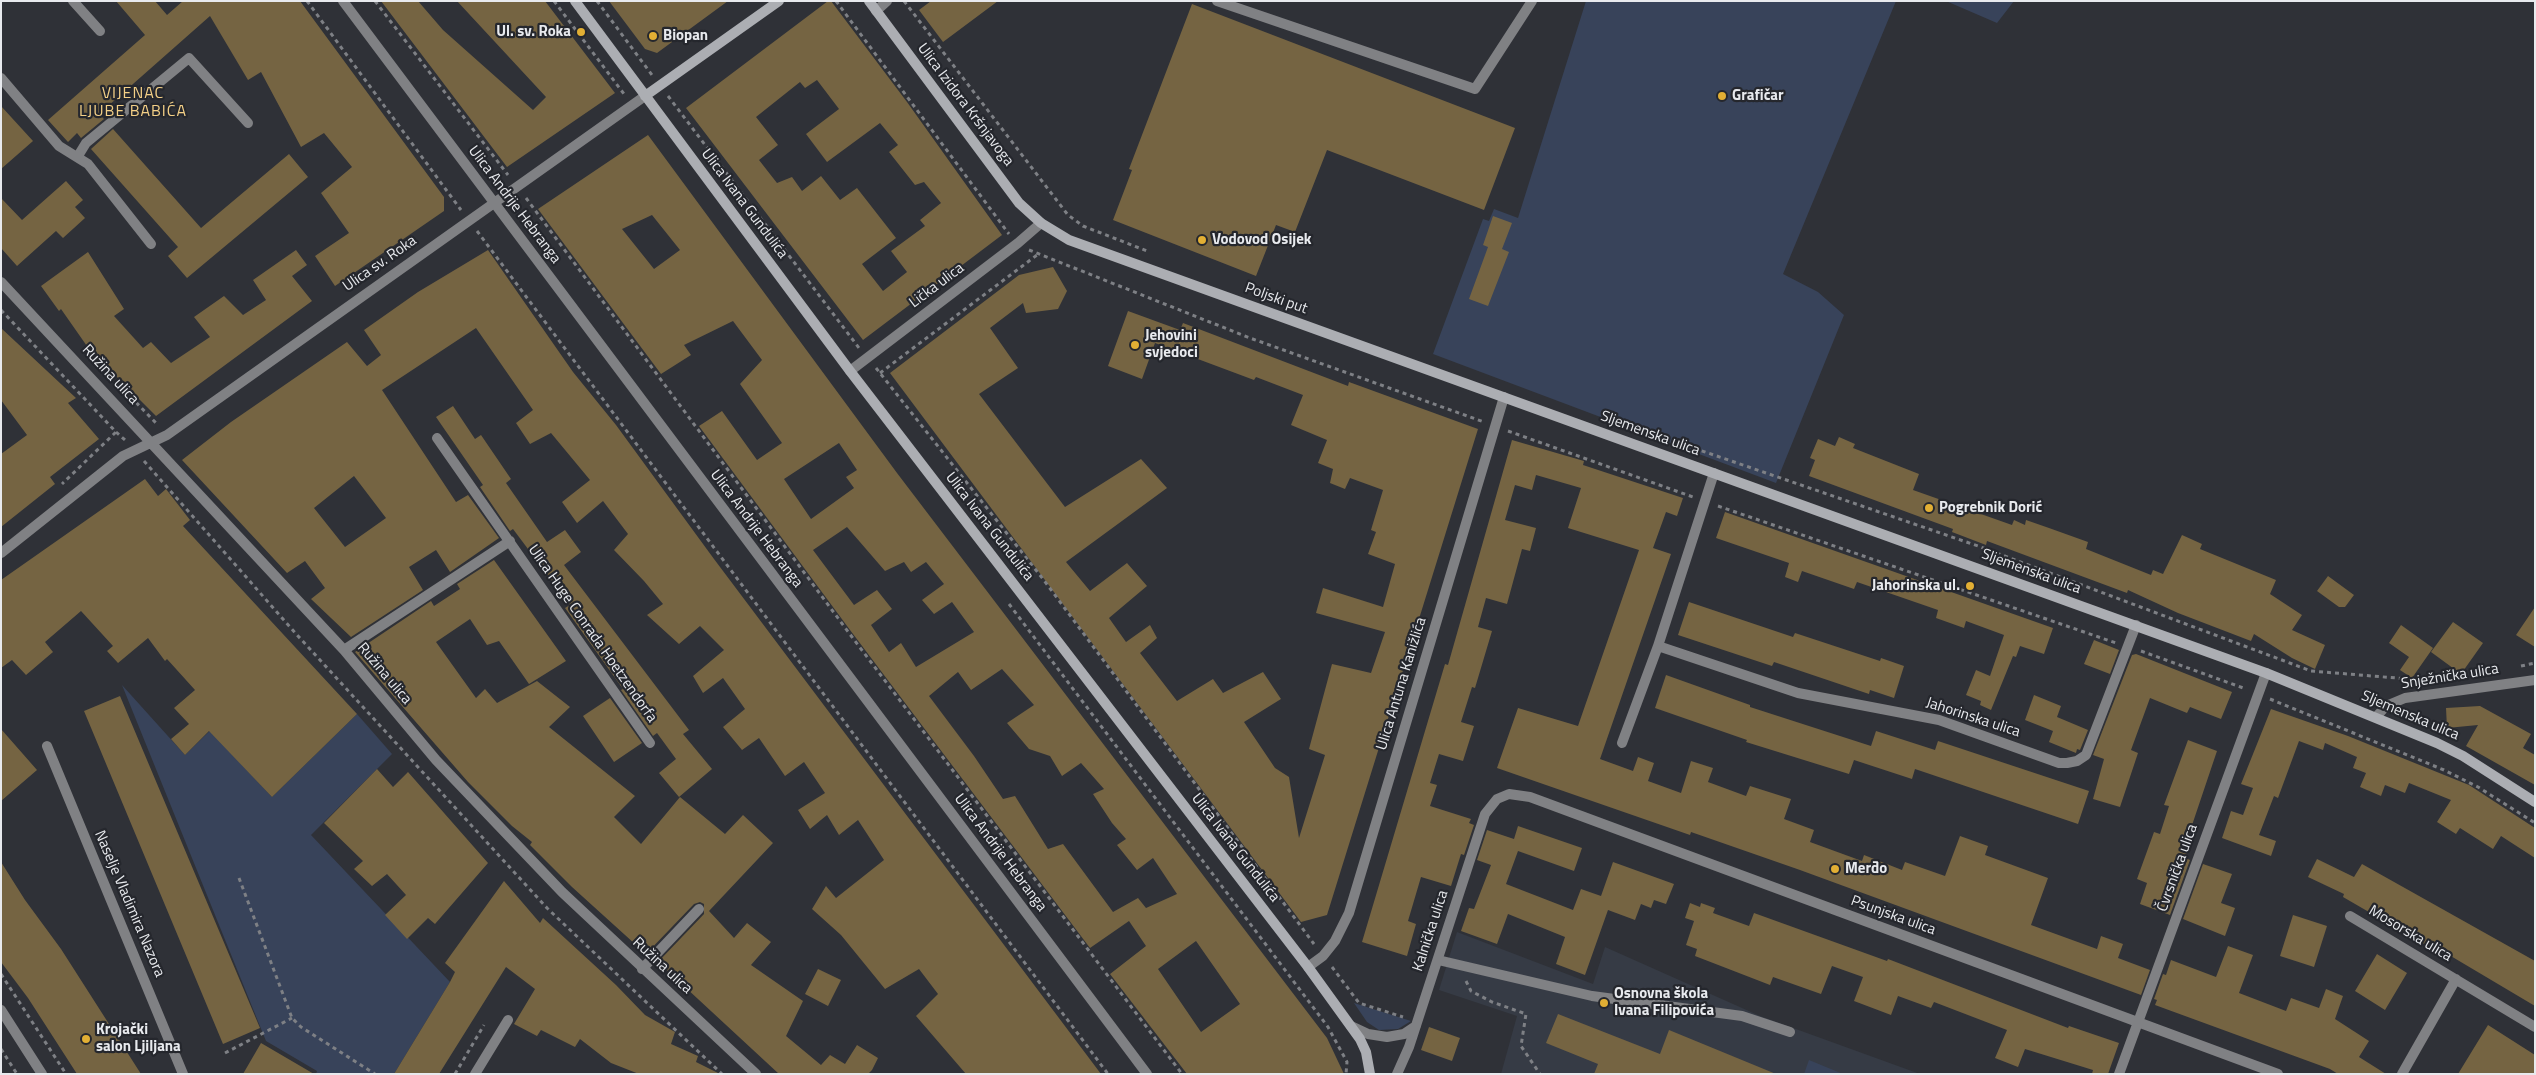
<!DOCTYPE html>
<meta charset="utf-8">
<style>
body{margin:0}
#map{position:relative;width:2536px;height:1075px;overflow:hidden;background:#2f3137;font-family:"Titillium Web",sans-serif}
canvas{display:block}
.frame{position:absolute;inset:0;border:2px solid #e8eaee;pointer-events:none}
</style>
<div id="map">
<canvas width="2536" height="1075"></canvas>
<div class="frame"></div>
</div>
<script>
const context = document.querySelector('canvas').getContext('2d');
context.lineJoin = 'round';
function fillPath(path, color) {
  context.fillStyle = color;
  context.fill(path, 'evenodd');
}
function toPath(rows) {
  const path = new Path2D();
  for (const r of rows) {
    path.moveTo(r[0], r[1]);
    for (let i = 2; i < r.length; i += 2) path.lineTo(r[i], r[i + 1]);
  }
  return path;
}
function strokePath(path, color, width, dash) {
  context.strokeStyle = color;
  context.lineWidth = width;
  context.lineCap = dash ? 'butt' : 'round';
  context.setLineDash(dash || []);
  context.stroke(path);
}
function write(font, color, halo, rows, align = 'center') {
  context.font = font + ' "Titillium Web",sans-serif';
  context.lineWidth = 4.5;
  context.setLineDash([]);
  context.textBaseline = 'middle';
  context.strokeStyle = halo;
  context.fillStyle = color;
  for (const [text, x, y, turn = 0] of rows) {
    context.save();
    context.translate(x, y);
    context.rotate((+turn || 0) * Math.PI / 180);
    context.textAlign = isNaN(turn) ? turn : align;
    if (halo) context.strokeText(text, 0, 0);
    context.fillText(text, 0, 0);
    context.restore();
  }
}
fillPath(toPath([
 [1457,932,1593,984,1605,947,1760,1016,1920,1074,1501,1074,1517,1016,1439,990]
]), '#363b45');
fillPath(toPath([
 [1586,1,1896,1,1783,274,1818,292,1844,315,1776,483,1433,354,1483,219,1489,221,1494,209,1518,218],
 [1946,1,2014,1,1997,23],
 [122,685,185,755,221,720,225,747,272,797,357,714,392,754,311,835,450,982,394,1074,316,1074,317,1071,266,1041],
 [1354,1003,1411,1021,1398,1029,1379,1030,1367,1022],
 [1809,1060,1843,1074,1804,1074]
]), '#38435a');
fillPath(toPath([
 [116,1,155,1,167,15,183,1,300,1,444,197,444,211,335,286,315,256,349,233,321,193,352,167,324,133,301,147,261,72,248,80,210,16,99,114,104,119,81,138,77,133,68,142,48,120,145,35],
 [381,1,418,1,443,30,533,110,546,97,457,1,545,1,615,93,507,167],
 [609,1,728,1,657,53,645,49],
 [828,1,831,1,907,102,1002,235,863,340,686,108],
 [817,80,839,109,806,134,827,162,880,123,898,145,889,152,915,185,924,182,941,203,920,220,925,226,891,251,907,272,883,291,862,264,896,238,857,188,840,200,821,176,802,191,792,177,777,183,759,160,778,145,756,117,800,82,805,88],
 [931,1,998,1,943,42,919,10],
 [1192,4,1515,128,1484,210,1327,150,1295,232,1276,225,1256,276,1113,220,1132,170,1129,169],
 [1,106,33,141,1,169],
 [113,129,201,228,289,154,308,177,187,278,168,256,178,247,91,149],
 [648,135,897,473,1327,1038,1344,1074,1187,1074,1110,974,1146,946,1129,921,1090,948,850,630,699,426,722,411,757,460,782,443,740,384,762,360,733,321,684,345,691,355,661,374,538,209],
 [652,215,680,250,654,269,622,229],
 [839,443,857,470,846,477,854,488,811,519,784,479],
 [847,527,885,571,904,562,911,572,926,562,944,584,922,600,934,614,952,602,974,632,916,667,901,643,889,652,871,625,892,609,877,590,854,605,813,550],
 [1002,669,1034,705,1007,723,1029,749,1050,756,1062,776,1081,763,1104,789,1093,794,1112,823,1126,839,1117,845,1137,870,1153,858,1177,894,1146,908,1138,898,1113,912,1063,844,1048,849,1015,796,1003,799,974,756,929,696,958,672,971,690],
 [1196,941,1240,1004,1201,1032,1158,969],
 [66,181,83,200,75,207,85,218,63,238,56,231,17,266,1,248,1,198,22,220],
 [1493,216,1512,223,1502,249,1509,252,1488,306,1469,299,1488,247,1483,245],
 [296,250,307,265,292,276,312,301,156,416,89,349,61,309,59,311,41,286,88,252,124,309,114,316,143,348,151,342,171,363,210,337,194,317,224,296,243,315,266,300,253,280],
 [488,250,573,372,616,425,714,559,1101,1074,966,1074,916,1016,938,994,919,969,885,989,841,935,812,909,826,886,836,898,884,860,858,820,839,835,827,815,810,829,798,810,825,793,804,762,785,776,759,738,742,750,723,727,745,709,723,678,703,693,693,676,724,650,700,626,679,644,647,615,663,604,644,581,614,550,628,534,603,501,577,523,562,502,590,480,551,433,530,444,516,423,533,410,476,328,382,390,456,502,468,495,499,538,450,572,436,550,409,567,423,590,351,637,311,599,325,588,305,561,287,573,182,460,231,422,347,342,367,366,381,355,364,330,418,292],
 [354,476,386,518,345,547,314,508],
 [1053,267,1067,291,1058,309,1026,313,1023,303,990,328,1018,368,979,394,1065,507,1141,459,1167,488,1066,562,1090,591,1127,563,1147,586,1109,618,1126,642,1150,625,1157,638,1140,653,1177,701,1213,679,1223,693,1263,672,1281,699,1244,722,1275,768,1289,777,1299,838,1325,755,1309,749,1332,664,1371,673,1385,632,1316,613,1323,588,1383,607,1395,564,1368,554,1376,532,1371,530,1383,490,1350,478,1345,489,1330,483,1333,469,1318,463,1327,440,1291,425,1303,395,1256,377,1254,380,1155,343,1142,379,1108,366,1128,311,1180,330,1183,323,1348,386,1349,382,1478,429,1327,915,1301,922,890,373,1019,275],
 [1,328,76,398,68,403,99,439,50,477,55,484,1,527,1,454,27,435,1,400],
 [453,406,475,439,481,435,511,479,506,483,547,542,565,530,581,552,564,565,689,730,683,734,712,769,679,797,659,773,676,759,657,733,653,736,621,690,623,689,565,608,570,605,513,529,510,531,480,487,483,485,436,417],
 [1839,437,1855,444,1853,448,1919,474,1913,490,2012,525,2014,520,2025,525,2026,520,2049,528,2088,542,2086,549,2151,575,2153,570,2163,574,2182,535,2202,544,2200,549,2276,580,2270,594,2302,615,2292,630,2325,645,2315,669,2292,658,2254,634,2251,641,2178,613,2128,590,2127,593,1987,541,1986,545,1952,532,1953,529,1809,476,1815,460,1810,458,1818,439,1835,446],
 [1512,440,1584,461,1583,465,1683,498,1677,516,1666,512,1653,548,1671,554,1600,759,1633,771,1638,757,1654,763,1648,781,1681,793,1691,761,1713,768,1708,782,1746,796,1750,786,1791,799,1784,819,1814,830,1810,842,1862,861,1864,855,1902,870,1905,862,1945,876,1960,836,1988,846,1985,855,2048,878,2031,925,2097,949,2101,936,2123,944,2118,958,2150,970,2141,995,1800,870,1691,832,1690,835,1497,768,1518,708,1578,726,1639,550,1568,528,1581,488,1536,475,1532,490,1515,485,1505,520,1536,528,1530,551,1522,549,1507,604,1486,598,1478,627,1492,631,1475,688,1472,687,1461,722,1474,726,1463,761,1439,754,1430,783,1437,785,1430,806,1471,819,1469,823,1474,825,1464,855,1461,854,1451,886,1421,877,1408,921,1416,924,1407,956,1362,942,1445,664,1448,665],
 [145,479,158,496,166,489,190,520,183,526,357,714,272,797,209,731,185,755,171,739,189,724,174,708,195,690,167,659,165,661,148,638,118,663,107,651,113,646,81,611,45,642,53,652,26,675,12,660,1,668,1,580],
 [1725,512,2053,628,2044,654,2020,646,2016,657,2013,656,1991,710,1980,705,1981,701,1966,695,1976,670,1990,676,2004,635,1966,621,1964,628,1936,618,1938,610,1857,582,1854,589,1802,571,1798,582,1785,577,1789,563,1716,538],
 [494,560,566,661,529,684,499,641,487,645,470,619,436,642,476,698,485,689,497,703,537,681,570,707,549,727,635,796,614,817,641,844,680,797,725,834,743,815,773,843,709,911,734,938,747,923,771,942,751,965,803,1001,786,1036,821,1065,830,1055,845,1064,857,1045,878,1058,872,1070,868,1074,779,1074,658,962,704,914,704,904,700,902,694,904,646,954,572,887,530,845,532,842,512,826,468,782,355,652,431,601,434,606,460,589,457,584],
 [2328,576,2354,595,2345,607,2339,607,2317,591],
 [1689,602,1793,637,1795,633,1880,661,1881,658,1904,666,1894,698,1870,690,1869,694,1774,662,1772,666,1678,635],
 [2535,607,2535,647,2516,635],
 [2453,622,2483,643,2461,674,2431,652],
 [2401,625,2433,648,2412,678,2400,670,2409,657,2389,643],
 [2094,640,2119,650,2110,674,2084,664],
 [2136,654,2232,692,2221,719,2190,707,2187,713,2150,698,2131,750,2138,753,2120,807,2093,799,2104,759,2093,755,2132,655],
 [1666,675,1750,705,1750,707,1871,746,1876,731,1935,750,1938,741,2089,791,2078,824,1915,769,1912,779,1854,760,1849,774,1746,742,1747,740,1655,708],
 [2034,695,2061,706,2057,717,2088,730,2080,750,2077,749,2076,753,2049,742,2053,731,2025,720],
 [120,696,260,1028,223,1044,84,711],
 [610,698,642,743,614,762,583,716],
 [2480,706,2531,734,2523,748,2535,755,2535,785,2466,746,2478,725,2447,728,2446,708],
 [2271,709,2348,736,2469,785,2535,828,2535,858,2501,836,2493,849,2460,828,2456,834,2437,822,2451,800,2409,783,2405,793,2385,785,2381,796,2360,787,2366,773,2353,768,2357,757,2325,743,2323,750,2299,741,2278,798,2274,796,2259,835,2276,841,2271,856,2222,838,2231,811,2243,815,2253,788,2241,784],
 [1,729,37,770,1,801],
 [2188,740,2217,751,2186,843,2190,844,2185,858,2190,860,2170,915,2140,904,2147,883,2137,879,2154,832,2160,834,2169,806,2164,805],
 [377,769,393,787,408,772,488,863,435,924,428,918,407,939,385,915,406,895,387,874,372,886,354,869,363,861,324,823],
 [1518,826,1582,848,1574,871,1518,851,1506,884,1573,910,1581,889,1601,896,1613,862,1674,884,1666,904,1654,900,1651,908,1641,904,1635,920,1608,910,1585,975,1556,964,1565,937,1508,914,1497,944,1461,931,1469,908,1474,909,1491,865,1477,860,1487,830,1514,839],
 [2317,859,2354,877,2362,864,2535,961,2535,1006,2439,949,2438,952,2343,897,2344,894,2308,877],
 [1,862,25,900,61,949,141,1074,77,1074,28,998,1,962],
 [2203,864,2232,874,2221,903,2235,908,2225,936,2183,919],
 [504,881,540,923,543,918,616,985,645,1015,675,1032,671,1044,698,1056,696,1062,720,1074,639,1074,611,1063,580,1039,575,1047,541,1030,537,1036,514,1024,535,989,506,967,439,1074,394,1074,450,982,455,972,445,963],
 [1690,903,1700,907,1701,903,1715,908,1713,913,1749,926,1754,913,1887,961,1888,959,2068,1028,2069,1026,2119,1043,2108,1074,2092,1074,2093,1070,2025,1049,2018,1067,1995,1058,2007,1030,1934,1002,1931,1008,1898,996,1891,1015,1854,1001,1863,977,1832,966,1821,994,1773,977,1770,985,1695,956,1697,949,1686,945,1694,921,1685,918],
 [2293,915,2327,926,2314,967,2280,956],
 [2228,946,2253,955,2239,993,2286,1011,2291,998,2319,1008,2326,989,2343,996,2335,1019,2369,1041,2359,1057,2386,1074,2338,1074,2330,1069,2155,1005,2157,1000,2154,999,2163,974,2166,975,2171,960,2216,977],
 [2377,954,2407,973,2385,1010,2355,991],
 [818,969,841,980,828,1006,805,994],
 [1558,1014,1660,1054,1669,1030,1776,1074,1594,1074,1598,1064,1546,1043],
 [2488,1025,2535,1055,2535,1074,2458,1074],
 [1429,1027,1460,1038,1452,1061,1421,1050],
 [261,1043,314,1074,243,1074]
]), '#756442');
strokePath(toPath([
 [307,1,461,210],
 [375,1,508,175],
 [554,1,624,94],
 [597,1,652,75],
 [836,1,1009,234],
 [904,1,1068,215,1083,226,1147,251],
 [668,96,859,348],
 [526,198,852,637,1182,1074],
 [477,231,1108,1074],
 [1029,250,1250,338,1484,422],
 [1,310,116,432,62,484],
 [876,368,1043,579,1314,944],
 [880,373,1037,255],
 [125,391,157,424],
 [1508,431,1693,497],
 [116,432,125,440],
 [1679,443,1978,546,2311,671,2421,680],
 [144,461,298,636,547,908,722,1074],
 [1718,506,2116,643],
 [1009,604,1328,1027,1347,1062,1346,1074],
 [2141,651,2246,689],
 [2521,666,2535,663],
 [2270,699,2444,770,2478,787,2535,823],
 [239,878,292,1018,301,1027,375,1074],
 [1332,967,1359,1003,1403,1017],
 [1,974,66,1074],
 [1466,981,1471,991,1492,1002,1526,1014,1521,1046,1540,1074],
 [1,1049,17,1074],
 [225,1053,292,1018],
 [455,1074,484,1025]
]), '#7e8085', 3, [4, 4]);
strokePath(toPath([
 [73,1,100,31],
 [1217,1,1475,89,1532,1],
 [1,78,59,146,88,164,151,244],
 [78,156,86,143,189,58,248,123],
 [1438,960,1592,996,1742,1016,1790,1032],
 [642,969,699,909],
 [475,1074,508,1020]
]), '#808184', 10);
strokePath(toPath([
 [343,1,1147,1074],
 [876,11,887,1],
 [1,282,344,650,436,760,562,892,756,1074],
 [850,371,1018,243,1041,223],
 [437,438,650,743],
 [1714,473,1658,646,1798,693,1939,720,2059,763,2067,763,2077,761,2086,755,2136,625],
 [1,553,123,456,167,435,645,96],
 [344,650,510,541],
 [2376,717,2386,706,2405,698,2535,680],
 [1622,743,1658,646],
 [47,746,183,1074],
 [2350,916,2535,1027],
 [1308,967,1323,956,1335,941,1349,913,1504,397],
 [1,1010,42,1074],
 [1351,1026,1368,1034,1387,1037,1404,1034,1416,1026],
 [1397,1074,1409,1047,1485,814,1497,799,1509,794,1530,797,2278,1074],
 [2119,1074,2266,673],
 [2402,1074,2456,979]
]), '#808184', 10);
strokePath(toPath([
 [575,1,850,371,1308,967,1360,1039,1366,1052,1370,1074],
 [869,1,1019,203,1041,223,1069,240,2266,673,2437,743,2463,756,2535,802],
 [645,96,779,1]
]), '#acaeb3', 10);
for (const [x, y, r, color] of [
 [581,32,5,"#e2af34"],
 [653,36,5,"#e2af34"],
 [1722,96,5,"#e2af34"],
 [1202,240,5,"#e2af34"],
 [1135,345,5,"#e2af34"],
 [1929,508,5,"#e2af34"],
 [1970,586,5,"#e2af34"],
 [1835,869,5,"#e2af34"],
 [1604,1003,5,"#e2af34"],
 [86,1039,5,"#e2af34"]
]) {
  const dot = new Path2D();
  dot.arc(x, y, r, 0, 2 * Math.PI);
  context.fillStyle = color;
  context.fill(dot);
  strokePath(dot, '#25272d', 2);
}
write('bold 15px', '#e8eaee', '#25272d', [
 ["Ul. sv. Roka",571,32,"right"],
 ["Biopan",663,36],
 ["Grafičar",1732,96],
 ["Vodovod Osijek",1212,240],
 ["Jehovini",1145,336],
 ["svjedoci",1145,353],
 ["Pogrebnik Dorić",1939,508],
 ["Jahorinska ul.",1960,586,"right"],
 ["Merđo",1845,869],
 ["Osnovna škola",1614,994],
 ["Ivana Filipovića",1614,1011],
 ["Krojački",96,1030],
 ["salon Ljiljana",96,1047]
], 'left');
write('15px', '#e8eaee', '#25272d', [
 ["Ulica Izidora Kršnjavoga",965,105,53],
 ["Ulica Ivana Gundulića",744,204,53],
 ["Ulica Andrije Hebranga",514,205,53],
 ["Ulica sv. Roka",380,264,-35],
 ["Lička ulica",937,286,-37],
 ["Poljski put",1276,299,20],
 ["Ružina ulica",110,375,47],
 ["Sljemenska ulica",1650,434,20],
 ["Ulica Ivana Gundulića",989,527,52],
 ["Ulica Andrije Hebranga",756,529,53],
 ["Sljemenska ulica",2031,572,20],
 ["Ulica Huge Conrada Hoetzendorfa",592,634,55],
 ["Ružina ulica",384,674,50],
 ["Snježnička ulica",2450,677,-9],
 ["Ulica Antuna Kanižlića",1402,684,-73],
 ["Sljemenska ulica",2410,716,23],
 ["Jahorinska ulica",1973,718,18],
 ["Ulica Ivana Gundulića",1235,848,52],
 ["Ulica Andrije Hebranga",1000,853,53],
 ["Čvrsnička ulica",2178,868,-70],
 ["Naselje Vladimira Nazora",129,904,67],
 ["Psunjska ulica",1893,916,20],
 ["Kalnička ulica",1431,931,-72],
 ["Mosorska ulica",2410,934,31],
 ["Ružina ulica",662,966,43]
]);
context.letterSpacing = '1px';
write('16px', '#f4d087', '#25272d', [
 ["VIJENAC",133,94],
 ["LJUBE BABIĆA",133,112]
]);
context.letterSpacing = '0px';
</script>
